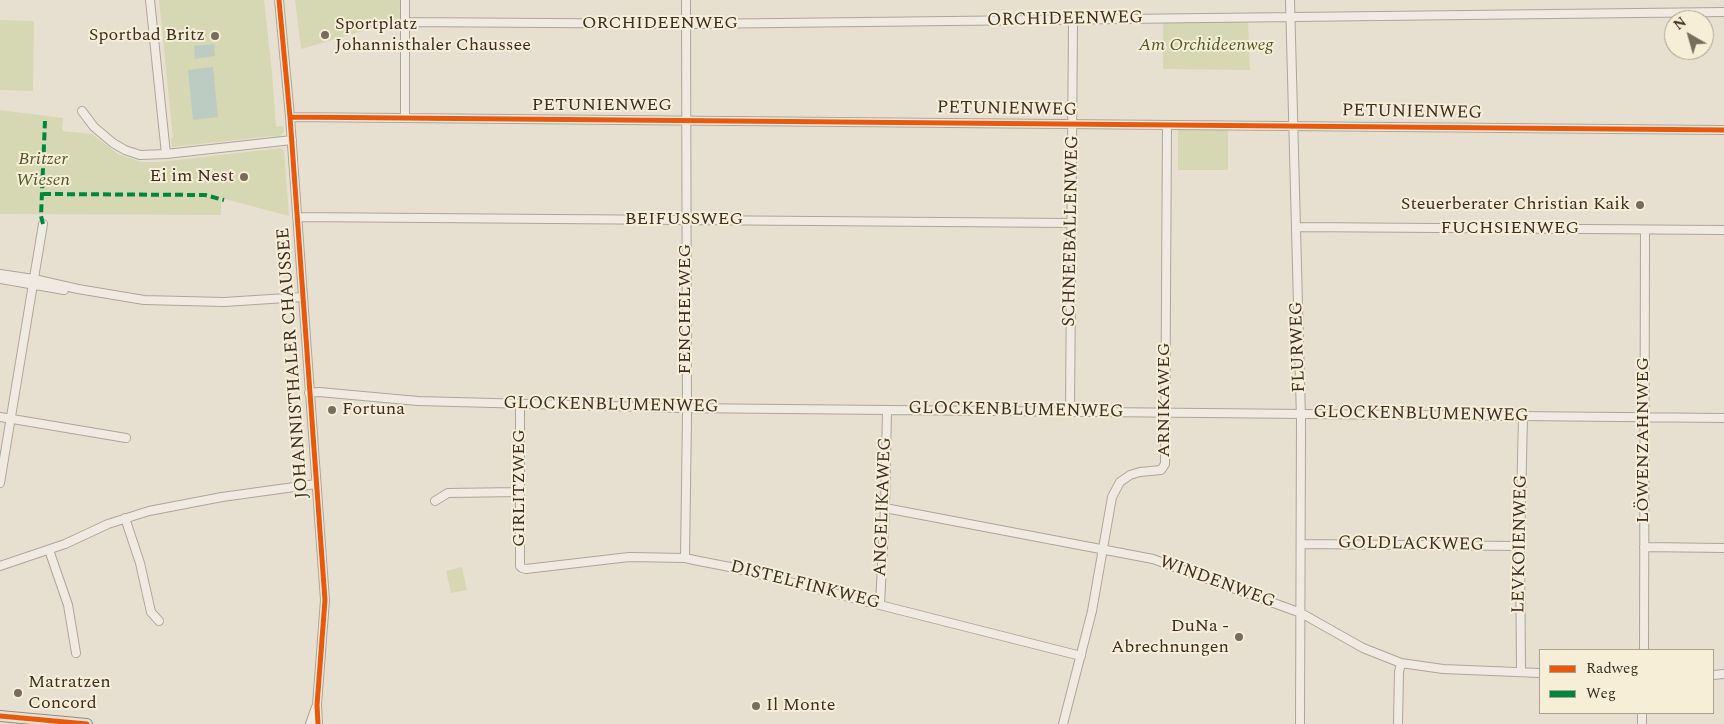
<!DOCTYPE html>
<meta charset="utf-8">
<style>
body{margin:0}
#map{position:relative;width:1724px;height:724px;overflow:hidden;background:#e7e0d1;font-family:Spectral,serif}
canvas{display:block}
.legend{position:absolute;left:1539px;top:649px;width:175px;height:65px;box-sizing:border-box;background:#f7eed8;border:1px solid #ada18e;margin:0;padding:6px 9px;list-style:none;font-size:15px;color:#3d2e20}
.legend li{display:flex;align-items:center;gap:10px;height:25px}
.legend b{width:25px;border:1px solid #ada18e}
.north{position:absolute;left:1664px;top:10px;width:50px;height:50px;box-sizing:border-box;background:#f7eed8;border:1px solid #ada18e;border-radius:50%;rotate:322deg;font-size:14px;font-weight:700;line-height:20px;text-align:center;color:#3d2e20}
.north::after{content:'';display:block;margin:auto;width:18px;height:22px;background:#786c5e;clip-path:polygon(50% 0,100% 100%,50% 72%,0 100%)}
</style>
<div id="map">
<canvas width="1724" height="724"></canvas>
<ul class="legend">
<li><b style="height:6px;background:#e8590c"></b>Radweg</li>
<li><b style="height:6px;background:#00873e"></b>Weg</li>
</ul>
<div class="north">N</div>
</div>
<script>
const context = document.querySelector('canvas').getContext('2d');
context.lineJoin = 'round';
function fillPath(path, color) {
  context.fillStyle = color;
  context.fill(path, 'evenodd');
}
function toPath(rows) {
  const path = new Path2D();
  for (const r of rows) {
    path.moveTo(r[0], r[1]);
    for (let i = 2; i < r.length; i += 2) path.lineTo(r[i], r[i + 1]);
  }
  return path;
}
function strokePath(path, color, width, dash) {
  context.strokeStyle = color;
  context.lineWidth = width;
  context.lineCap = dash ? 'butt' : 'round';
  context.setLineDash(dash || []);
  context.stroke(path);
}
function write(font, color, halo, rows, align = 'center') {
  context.font = font + ' Spectral,serif';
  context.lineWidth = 4;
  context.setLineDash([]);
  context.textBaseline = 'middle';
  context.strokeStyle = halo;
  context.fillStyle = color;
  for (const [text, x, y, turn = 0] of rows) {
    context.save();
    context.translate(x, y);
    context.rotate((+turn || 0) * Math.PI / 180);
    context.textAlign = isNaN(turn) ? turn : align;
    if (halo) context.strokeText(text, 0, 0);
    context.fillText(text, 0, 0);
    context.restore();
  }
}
fillPath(toPath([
 [159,0,264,0,272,73,276,127,283,126,284,132,279,137,272,136,172,147,171,138,173,138],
 [295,0,400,0,400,20,301,49],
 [0,20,34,21,33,91,0,90],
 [1248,22,1250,70,1163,69,1163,23],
 [0,110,63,118,62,131,92,134,118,154,141,162,160,162,281,148,284,151,289,216,221,198,221,215,0,214],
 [1178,130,1228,130,1228,170,1178,170],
 [462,567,467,590,451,593,446,571]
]), '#d6d7b3');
fillPath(toPath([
 [214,44,215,56,195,59,194,46],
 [213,67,218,117,193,120,188,70]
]), '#bcccc2');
const minor = toPath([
 [150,0,166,154],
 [279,0,290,117,325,600,317,705,318,724],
 [1290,0,1301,419,1300,724],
 [405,22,692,24,1724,12],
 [82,111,94,127,113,143,125,150,140,155,166,154,292,140],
 [290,117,1724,130],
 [405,118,405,0],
 [297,217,1071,223],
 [1296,227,1724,230],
 [0,274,34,279,78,289,144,300,224,302,302,297],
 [0,279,64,290],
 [309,393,319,392,418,401,680,408,1724,418],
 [520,405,520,566,522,568,526,569,629,557,685,558,699,561,730,567,1081,656],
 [1070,412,1073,20],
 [0,417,126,438],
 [0,483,43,224],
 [435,501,448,493,519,492],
 [885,508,1153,559,1301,613,1363,648,1401,663,1443,669,1540,673],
 [125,518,140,563,151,612,159,621],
 [1301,544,1520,546],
 [1644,547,1724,548],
 [49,550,68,605,76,653],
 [685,558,687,415,686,0],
 [0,566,65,544,108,524,149,511,222,497,316,484],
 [880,604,885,508,887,410],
 [1644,650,1645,230],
 [1521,672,1520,546,1523,417],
 [1713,675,1724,674],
 [310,724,316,707],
 [1063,724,1092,611,1112,497,1120,482,1130,475,1140,472,1161,470,1165,464,1167,125],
 [1398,724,1399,672,1401,663],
 [1642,724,1642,713]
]);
const major = toPath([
 [0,716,87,724]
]);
strokePath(minor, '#ada599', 10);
strokePath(major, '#928b80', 12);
strokePath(minor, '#efebe3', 8);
strokePath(major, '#e6e1d4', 10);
strokePath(toPath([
 [43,194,205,195,224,200],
 [43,224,41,216,45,121]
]), '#00873e', 4, [8, 4]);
strokePath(toPath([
 [279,0,290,117,325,600,317,705,318,724],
 [290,117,1724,130],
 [0,716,87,724]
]), '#e8590c', 5);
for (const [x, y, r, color] of [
 [325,35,5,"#786c5e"],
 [215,36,5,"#786c5e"],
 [244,177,5,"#786c5e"],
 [1640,205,5,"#786c5e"],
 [332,410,5,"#786c5e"],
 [1239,637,5,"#786c5e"],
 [18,693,5,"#786c5e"],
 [756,706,5,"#786c5e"]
]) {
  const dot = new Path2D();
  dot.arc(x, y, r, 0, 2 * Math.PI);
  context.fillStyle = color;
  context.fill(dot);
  strokePath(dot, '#f7eed8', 2);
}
write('18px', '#3d2e20', '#f7eed8', [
 ["ORCHIDEENWEG",1065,20,-1],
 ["ORCHIDEENWEG",660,24],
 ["PETUNIENWEG",602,106],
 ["PETUNIENWEG",1007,110,1],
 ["PETUNIENWEG",1412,113,1],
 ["BEIFUSSWEG",684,220],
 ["FUCHSIENWEG",1510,229],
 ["SCHNEEBALLENWEG",1072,231,-89],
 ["FENCHELWEG",686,309,-90],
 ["FLURWEG",1299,347,-92],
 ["JOHANNISTHALER CHAUSSEE",294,363,-94],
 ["ARNIKAWEG",1165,400,-90],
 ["GLOCKENBLUMENWEG",611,406,1],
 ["GLOCKENBLUMENWEG",1016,411,1],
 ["GLOCKENBLUMENWEG",1421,415,1],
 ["LÖWENZAHNWEG",1644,440,-90],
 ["GIRLITZWEG",520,488,-90],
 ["ANGELIKAWEG",884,507,-88],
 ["LEVKOIENWEG",1521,544,-89],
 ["GOLDLACKWEG",1411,545,1],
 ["WINDENWEG",1217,583,20],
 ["DISTELFINKWEG",805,586,14]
]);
write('18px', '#3d2e20', '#f7eed8', [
 ["Sportplatz",335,25],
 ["Johannisthaler Chaussee",335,46],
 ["Sportbad Britz",205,36,"right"],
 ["Ei im Nest",234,177,"right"],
 ["Steuerberater Christian Kaik",1630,205,"right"],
 ["Fortuna",342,410],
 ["DuNa -",1229,627,"right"],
 ["Abrechnungen",1229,648,"right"],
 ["Matratzen",28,683],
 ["Concord",28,704],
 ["Il Monte",766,706]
], 'left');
write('italic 18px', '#4d5a26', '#f7eed8', [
 ["Am Orchideenweg",1206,46],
 ["Britzer",43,160],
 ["Wiesen",43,181]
]);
</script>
